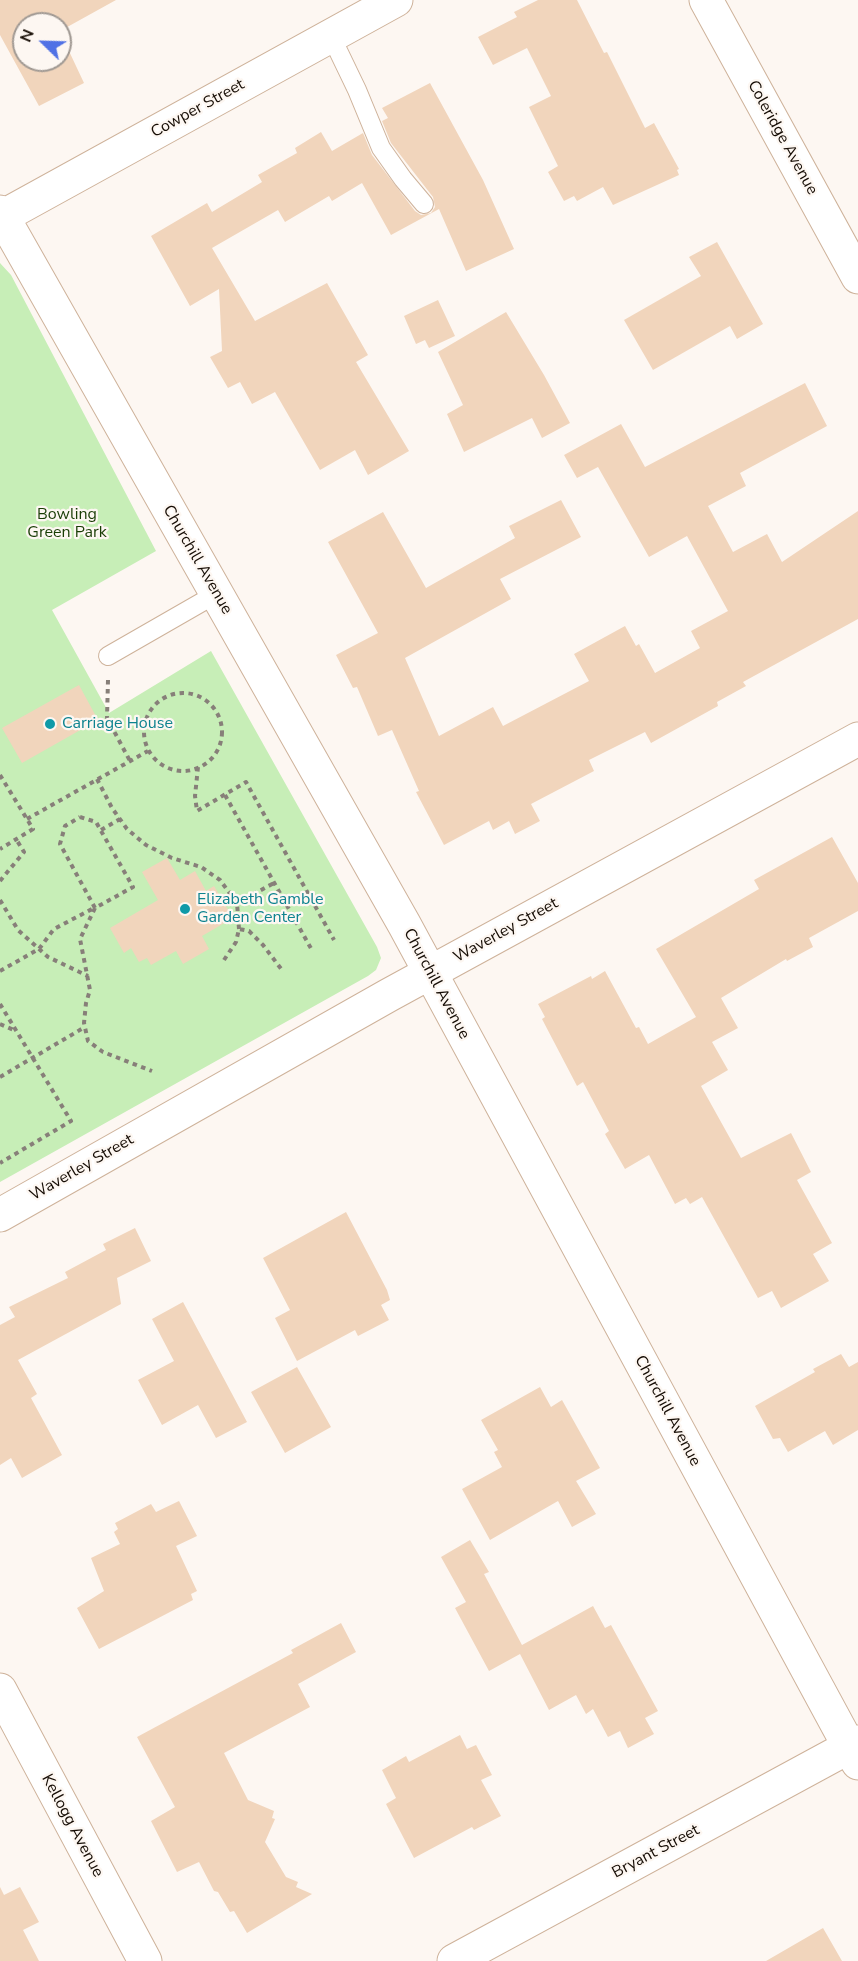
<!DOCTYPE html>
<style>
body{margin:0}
#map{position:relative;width:858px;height:1961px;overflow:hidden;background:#fdf7f2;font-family:"Nunito Sans",sans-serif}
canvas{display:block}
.north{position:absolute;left:12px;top:12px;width:60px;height:60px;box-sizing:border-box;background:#fdf7f2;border:2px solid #a09993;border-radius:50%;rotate:293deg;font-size:16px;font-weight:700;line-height:24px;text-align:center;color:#150c04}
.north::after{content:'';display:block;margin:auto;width:21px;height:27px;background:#5071e5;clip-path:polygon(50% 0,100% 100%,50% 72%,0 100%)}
</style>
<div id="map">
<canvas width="858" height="1961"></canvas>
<div class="north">N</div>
</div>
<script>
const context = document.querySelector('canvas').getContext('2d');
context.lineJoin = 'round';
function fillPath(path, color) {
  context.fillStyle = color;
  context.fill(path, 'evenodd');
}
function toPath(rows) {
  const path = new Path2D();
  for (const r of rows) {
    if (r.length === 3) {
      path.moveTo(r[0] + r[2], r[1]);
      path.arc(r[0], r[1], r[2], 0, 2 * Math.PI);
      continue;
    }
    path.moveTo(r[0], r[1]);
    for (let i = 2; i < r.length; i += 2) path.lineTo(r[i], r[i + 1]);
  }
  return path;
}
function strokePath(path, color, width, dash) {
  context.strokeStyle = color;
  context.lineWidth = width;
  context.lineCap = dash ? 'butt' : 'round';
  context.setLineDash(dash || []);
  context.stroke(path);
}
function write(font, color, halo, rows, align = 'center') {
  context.font = font + ' "Nunito Sans",sans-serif';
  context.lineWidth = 4.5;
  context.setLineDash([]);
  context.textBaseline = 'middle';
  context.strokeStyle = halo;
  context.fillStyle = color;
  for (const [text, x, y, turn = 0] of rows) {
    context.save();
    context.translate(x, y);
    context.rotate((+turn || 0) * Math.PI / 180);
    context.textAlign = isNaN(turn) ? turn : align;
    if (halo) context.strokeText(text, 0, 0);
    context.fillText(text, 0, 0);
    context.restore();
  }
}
fillPath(toPath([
 [0,263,11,275,156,551,52,610,109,713,211,651,377,947,381,958,376,970,368,976,0,1182]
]), '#c7eeb7');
fillPath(toPath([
 [0,0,116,0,60,31,60,24,24,24,24,60,60,60,60,32,84,83,39,106,0,35],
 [538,0,577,0,604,53,607,52,645,128,654,123,679,169,677,170,679,175,613,205,603,187,577,201,574,196,564,201,548,172,558,166,529,107,551,96,527,48,493,65,478,37,517,17,514,12],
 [430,83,483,180,514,249,466,271,439,209,391,235,362,183,332,201,329,196,285,222,278,210,212,248,255,321,327,283,368,355,356,362,409,451,368,475,355,450,320,470,275,392,252,404,240,382,228,388,210,357,222,351,219,289,190,306,151,236,207,203,212,212,262,182,258,175,297,153,295,148,321,132,332,151,363,133,372,155,415,211,421,215,431,213,435,207,433,197,391,143,382,121,388,118,382,108],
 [717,242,763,324,737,339,730,326,653,370,624,320,701,276,689,257],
 [438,300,455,336,429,348,425,340,416,344,404,316],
 [506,312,544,375,570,423,542,438,532,418,464,452,447,414,463,405,438,352],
 [805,383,827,426,740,473,746,486,708,506,733,552,767,534,782,562,858,511,858,619,743,682,746,686,717,702,718,706,651,743,645,732,589,760,594,771,531,804,540,821,515,834,509,821,493,830,489,821,444,845,416,792,419,791,392,730,378,736,357,687,353,688,336,655,378,633,328,542,383,512,426,588,515,538,509,526,561,500,581,537,500,579,511,599,405,658,439,736,493,707,503,726,589,681,574,654,625,626,636,646,639,644,655,673,700,648,691,631,728,611,687,536,649,557,598,467,577,478,564,455,621,424,645,467],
 [79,685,98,720,22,763,2,728],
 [832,837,858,883,858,911,809,938,813,947,787,961,786,959,721,998,738,1028,712,1042,728,1070,701,1086,741,1158,791,1133,811,1172,797,1180,832,1243,813,1254,829,1281,781,1308,772,1291,758,1298,702,1197,690,1204,686,1198,675,1204,649,1155,625,1169,605,1134,609,1131,583,1082,577,1086,542,1019,545,1017,538,1004,591,976,592,979,605,971,636,1028,639,1027,648,1044,696,1017,656,949,759,889,754,880],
 [167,858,180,880,195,871,206,891,214,886,233,918,202,936,209,949,183,964,176,951,151,965,147,958,139,962,131,948,124,953,110,928,158,900,142,872],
 [346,1212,387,1290,390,1300,381,1305,389,1320,358,1336,355,1330,297,1361,275,1318,290,1310,263,1258],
 [135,1228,151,1261,117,1278,121,1304,18,1360,37,1394,31,1398,62,1455,22,1478,11,1458,0,1465,0,1325,15,1317,9,1307,68,1278,65,1272,106,1250,103,1244],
 [183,1302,247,1422,216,1438,198,1405,162,1425,138,1380,174,1361,152,1319],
 [841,1354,849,1367,858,1362,858,1430,833,1445,825,1431,788,1452,780,1438,773,1439,755,1406,815,1372,813,1369],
 [297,1367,331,1427,285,1453,251,1392],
 [540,1387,551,1407,562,1400,600,1468,576,1481,596,1514,572,1527,558,1501,490,1540,462,1489,502,1467,494,1452,498,1450,481,1420],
 [179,1501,197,1536,176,1546,197,1591,191,1594,193,1600,99,1649,77,1608,104,1591,91,1558,120,1544,114,1532,118,1529,115,1523,151,1504,156,1512],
 [470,1540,489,1572,484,1574,522,1645,593,1606,605,1628,611,1625,658,1711,645,1718,654,1734,628,1748,620,1731,608,1737,593,1709,586,1714,576,1695,549,1710,520,1654,489,1671,455,1608,466,1602,441,1557],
 [341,1623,356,1652,298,1684,310,1707,224,1753,248,1800,274,1811,272,1818,275,1819,265,1842,286,1877,298,1882,296,1887,312,1894,247,1933,234,1911,230,1912,218,1892,214,1891,199,1862,177,1872,151,1821,175,1807,137,1737,293,1653,291,1650],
 [460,1735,467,1749,476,1745,492,1775,481,1780,501,1816,474,1830,472,1827,414,1858,386,1804,396,1798,382,1770,406,1756,409,1762],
 [0,1887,4,1895,20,1887,39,1922,23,1930,39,1961,0,1961],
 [823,1928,842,1961,766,1961]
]), '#f1d5bc');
const service = toPath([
 [331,36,357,90,381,148,403,179,424,204],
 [108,656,216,594]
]);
const minor = toPath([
 [706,0,858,277],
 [0,212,404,924,858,1763],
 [0,218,396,0],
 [0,1215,389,995,858,739],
 [0,1690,145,1961],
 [454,1961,858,1742]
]);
strokePath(service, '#ceb29a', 20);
strokePath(minor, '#ceb29a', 35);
strokePath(toPath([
 [108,680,107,718,130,761],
 [183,732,39],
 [198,767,195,796,197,811,246,782,334,940],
 [0,775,33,829,0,849],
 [97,779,112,808,127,829,146,845,172,858,201,867,220,880,237,903,239,929],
 [225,795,313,952],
 [80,817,96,822,133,887,95,908,60,844,65,826,80,817],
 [27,819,148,751],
 [101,830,120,819],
 [0,881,24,852,16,839],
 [0,900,18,930,48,957,88,976],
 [237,903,274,883],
 [95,908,80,939,90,990,86,1003,84,1023,88,1041,103,1052,152,1071],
 [224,960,236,942,239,929,249,931,263,945,282,970],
 [0,971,39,949,54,929,94,908],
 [0,1004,71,1121,0,1163],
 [0,1024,16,1031],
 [0,1077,85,1027]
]), '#877f79', 4, [4.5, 4.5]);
strokePath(service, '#fff', 18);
strokePath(minor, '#fff', 33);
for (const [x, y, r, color] of [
 [50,724,6,"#0f9aa8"],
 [185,909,6,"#0f9aa8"]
]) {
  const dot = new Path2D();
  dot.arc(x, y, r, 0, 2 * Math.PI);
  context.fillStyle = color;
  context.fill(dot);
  strokePath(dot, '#fdf7f2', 2);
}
write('16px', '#150c04', '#fdf7f2', [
 ["Cowper Street",198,109,-29],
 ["Coleridge Avenue",782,138,61],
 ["Churchill Avenue",197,560,60],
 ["Waverley Street",506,931,-29],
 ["Churchill Avenue",436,984,62],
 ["Waverley Street",82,1168,-30],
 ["Churchill Avenue",667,1411,62],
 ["Kellogg Avenue",72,1826,62],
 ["Bryant Street",656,1852,-28]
]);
write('16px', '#193d05', '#fdf7f2', [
 ["Bowling",67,515],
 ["Green Park",67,533]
]);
write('16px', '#0d838f', '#fdf7f2', [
 ["Carriage House",62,724],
 ["Elizabeth Gamble",197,900],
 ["Garden Center",197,918]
], 'left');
</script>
